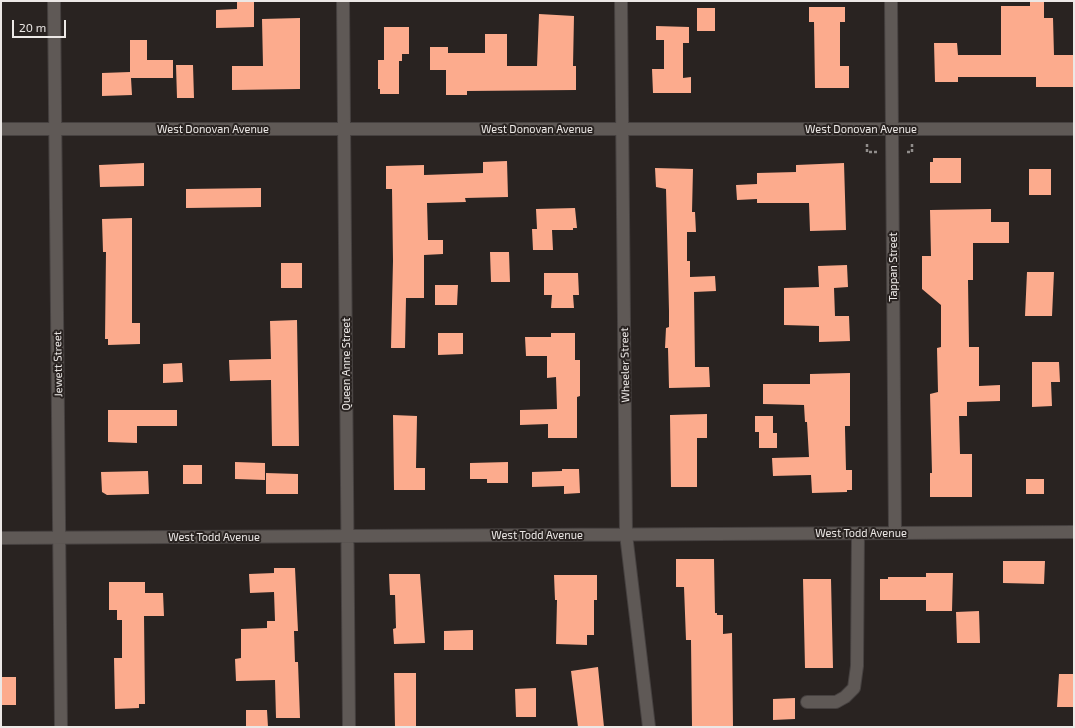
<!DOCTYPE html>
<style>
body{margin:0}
#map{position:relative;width:1075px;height:728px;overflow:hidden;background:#292321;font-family:"Exo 2",sans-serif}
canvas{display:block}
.frame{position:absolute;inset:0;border:2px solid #ece8e6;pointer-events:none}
.scale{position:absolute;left:12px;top:20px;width:54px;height:18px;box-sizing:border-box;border:2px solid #ece8e6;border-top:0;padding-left:5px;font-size:12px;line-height:14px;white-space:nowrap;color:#ece8e6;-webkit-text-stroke:3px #292321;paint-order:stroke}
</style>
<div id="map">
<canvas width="1075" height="728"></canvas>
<div class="frame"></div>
<div class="scale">20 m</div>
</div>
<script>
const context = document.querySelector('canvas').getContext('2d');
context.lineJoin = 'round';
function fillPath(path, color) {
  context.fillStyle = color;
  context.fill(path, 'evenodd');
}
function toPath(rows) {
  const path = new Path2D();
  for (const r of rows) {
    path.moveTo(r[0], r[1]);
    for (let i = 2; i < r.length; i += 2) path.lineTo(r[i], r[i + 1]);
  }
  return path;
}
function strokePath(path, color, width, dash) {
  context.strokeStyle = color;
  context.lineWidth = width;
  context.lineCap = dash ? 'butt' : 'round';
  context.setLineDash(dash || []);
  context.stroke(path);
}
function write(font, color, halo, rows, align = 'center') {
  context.font = font + ' "Exo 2",sans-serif';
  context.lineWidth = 4;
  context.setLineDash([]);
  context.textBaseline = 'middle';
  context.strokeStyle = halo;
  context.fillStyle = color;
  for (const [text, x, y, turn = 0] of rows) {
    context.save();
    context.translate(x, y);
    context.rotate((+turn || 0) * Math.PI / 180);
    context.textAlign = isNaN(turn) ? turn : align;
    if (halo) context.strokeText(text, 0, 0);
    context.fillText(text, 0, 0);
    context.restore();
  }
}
fillPath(toPath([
 [237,1,254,1,254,27,216,28,216,10,237,9],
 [1030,1,1044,1,1044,18,1053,18,1054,55,1074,55,1074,87,1036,87,1036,77,958,77,958,82,935,82,934,43,957,43,958,55,1001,55,1001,6,1030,6],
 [809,7,845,7,845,22,840,22,840,66,849,66,849,88,815,88,814,22,809,22],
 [697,8,715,8,715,31,697,31],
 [539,14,574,16,573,66,576,66,576,90,467,91,467,95,446,95,446,70,430,70,430,47,448,47,448,53,485,53,485,34,507,34,507,66,537,66],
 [300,18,300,89,232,90,232,66,263,66,262,19],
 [656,26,689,27,689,43,683,43,683,78,691,77,691,93,653,93,652,69,664,69,664,40,656,40],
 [384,27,409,27,409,54,402,54,402,61,399,61,399,94,380,94,380,89,378,89,378,60,384,60],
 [130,40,147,40,147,60,173,60,173,78,131,78,132,95,102,96,102,73,130,72],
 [176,65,193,65,194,98,177,98],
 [933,158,961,158,961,183,930,183,930,162,933,162],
 [507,161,508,197,465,198,466,202,427,203,428,240,443,240,443,254,424,255,424,298,406,298,405,348,391,348,393,261,392,189,386,189,386,166,424,165,424,175,483,173,483,162],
 [144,163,144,186,100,187,99,165],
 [844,163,846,230,810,231,809,203,757,203,757,199,737,200,736,185,757,184,757,173,796,172,796,165],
 [655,168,693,169,692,212,695,212,696,232,687,232,687,261,690,261,690,277,715,276,716,291,694,292,695,367,709,367,710,387,669,388,668,348,665,348,666,328,669,327,669,311,666,189,656,187],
 [1029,169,1051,169,1051,195,1029,195],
 [261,188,261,207,186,208,186,189],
 [575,208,577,228,573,228,573,230,552,230,553,250,533,250,532,229,537,229,536,209],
 [991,209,991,222,1009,222,1009,243,973,243,973,280,968,280,969,347,979,347,979,386,1000,385,1000,401,967,402,967,416,959,416,960,454,972,454,972,497,930,497,930,473,932,473,930,394,938,392,937,348,941,347,941,305,922,289,922,256,931,256,930,210],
 [132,218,132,323,140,323,140,344,108,345,108,339,105,339,106,252,103,252,102,219],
 [490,252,509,252,510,282,491,282],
 [281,263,302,263,302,288,281,288],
 [847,265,848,287,834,288,835,316,849,316,850,341,819,342,819,326,784,325,784,288,819,287,818,266],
 [1027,272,1054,272,1052,316,1025,316],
 [544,273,578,273,579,295,573,295,574,308,551,308,552,295,544,295],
 [435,285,458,285,457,305,435,305],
 [297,320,299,446,272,446,271,380,230,381,229,360,271,359,270,321],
 [438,333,463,333,463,354,438,355],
 [551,333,575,333,575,360,580,360,580,396,577,397,577,438,548,438,548,424,520,425,520,410,557,409,556,377,547,378,547,356,526,356,525,337,551,337],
 [1032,362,1059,362,1060,382,1051,382,1052,406,1032,407],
 [182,363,183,382,163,383,163,364],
 [850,373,850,426,845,426,845,429,846,470,852,470,852,490,847,490,847,492,812,493,811,475,773,476,772,458,809,457,807,422,805,422,804,405,763,404,763,384,810,384,810,374],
 [108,410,177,410,177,426,137,426,137,443,108,442],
 [707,414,707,438,697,438,697,487,671,487,670,415],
 [393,415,417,416,416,468,425,468,425,490,394,490],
 [755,416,773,416,773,433,777,433,777,448,759,448,759,432,755,432],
 [235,462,265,463,265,480,235,479],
 [508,462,508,483,487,483,487,479,470,479,470,463],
 [183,465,202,465,202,484,183,484],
 [562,469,579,469,580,493,564,494,564,486,532,487,532,472,562,471],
 [148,471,149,494,107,495,102,492,101,472],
 [266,473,298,474,298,494,266,494],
 [1026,479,1044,479,1044,494,1026,494],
 [676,559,714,559,715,613,717,613,717,615,723,615,723,634,732,633,733,727,692,727,691,640,686,640,684,587,676,587],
 [1003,561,1045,561,1044,584,1003,583],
 [274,568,295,568,298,631,294,631,295,662,298,662,300,718,276,718,275,680,236,681,235,659,241,658,241,629,267,628,267,621,275,621,274,592,250,593,249,574,274,573],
 [926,573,953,573,952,611,926,611,926,600,880,600,880,579,888,579,888,577,926,577],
 [389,574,420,574,425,643,394,644,393,629,396,628,395,595,390,595],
 [554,575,597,575,597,600,594,600,594,635,587,635,587,645,556,644,557,600,555,600],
 [803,579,831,579,833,668,805,668],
 [109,582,145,582,145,593,163,593,164,616,144,616,145,704,139,704,139,708,115,709,114,658,122,658,122,620,117,620,117,610,109,610],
 [979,611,980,643,957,643,956,612],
 [473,630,473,650,444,650,444,631],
 [598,667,604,727,578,727,571,671],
 [394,673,416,673,416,727,395,727],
 [1059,674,1074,674,1074,707,1057,707],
 [1,677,16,677,16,705,1,705],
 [536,688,536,717,516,717,515,689],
 [795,698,795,719,773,720,773,699],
 [246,710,267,710,268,727,246,727]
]), '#fcab8d');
const minor = toPath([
 [54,1,61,727],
 [343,1,349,727],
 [621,1,626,534,649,727],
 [891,1,895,533],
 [1,129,1074,129],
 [1,538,1074,532],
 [807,702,836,702,845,697,854,688,857,666,858,533]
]);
strokePath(minor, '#464140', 14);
strokePath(toPath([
 [867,144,867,152,878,152],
 [907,152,912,152,912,143]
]), '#918d8b', 2.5, [3, 2]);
strokePath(minor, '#5f5956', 12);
write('11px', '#ece8e6', '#292321', [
 ["West Donovan Avenue",213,129],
 ["West Donovan Avenue",537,129],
 ["West Donovan Avenue",861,129],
 ["Tappan Street",893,267,-90],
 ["Jewett Street",58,364,-91],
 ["Queen Anne Street",346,364,-90],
 ["Wheeler Street",625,365,-91],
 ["West Todd Avenue",861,533],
 ["West Todd Avenue",537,535],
 ["West Todd Avenue",214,537]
]);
</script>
